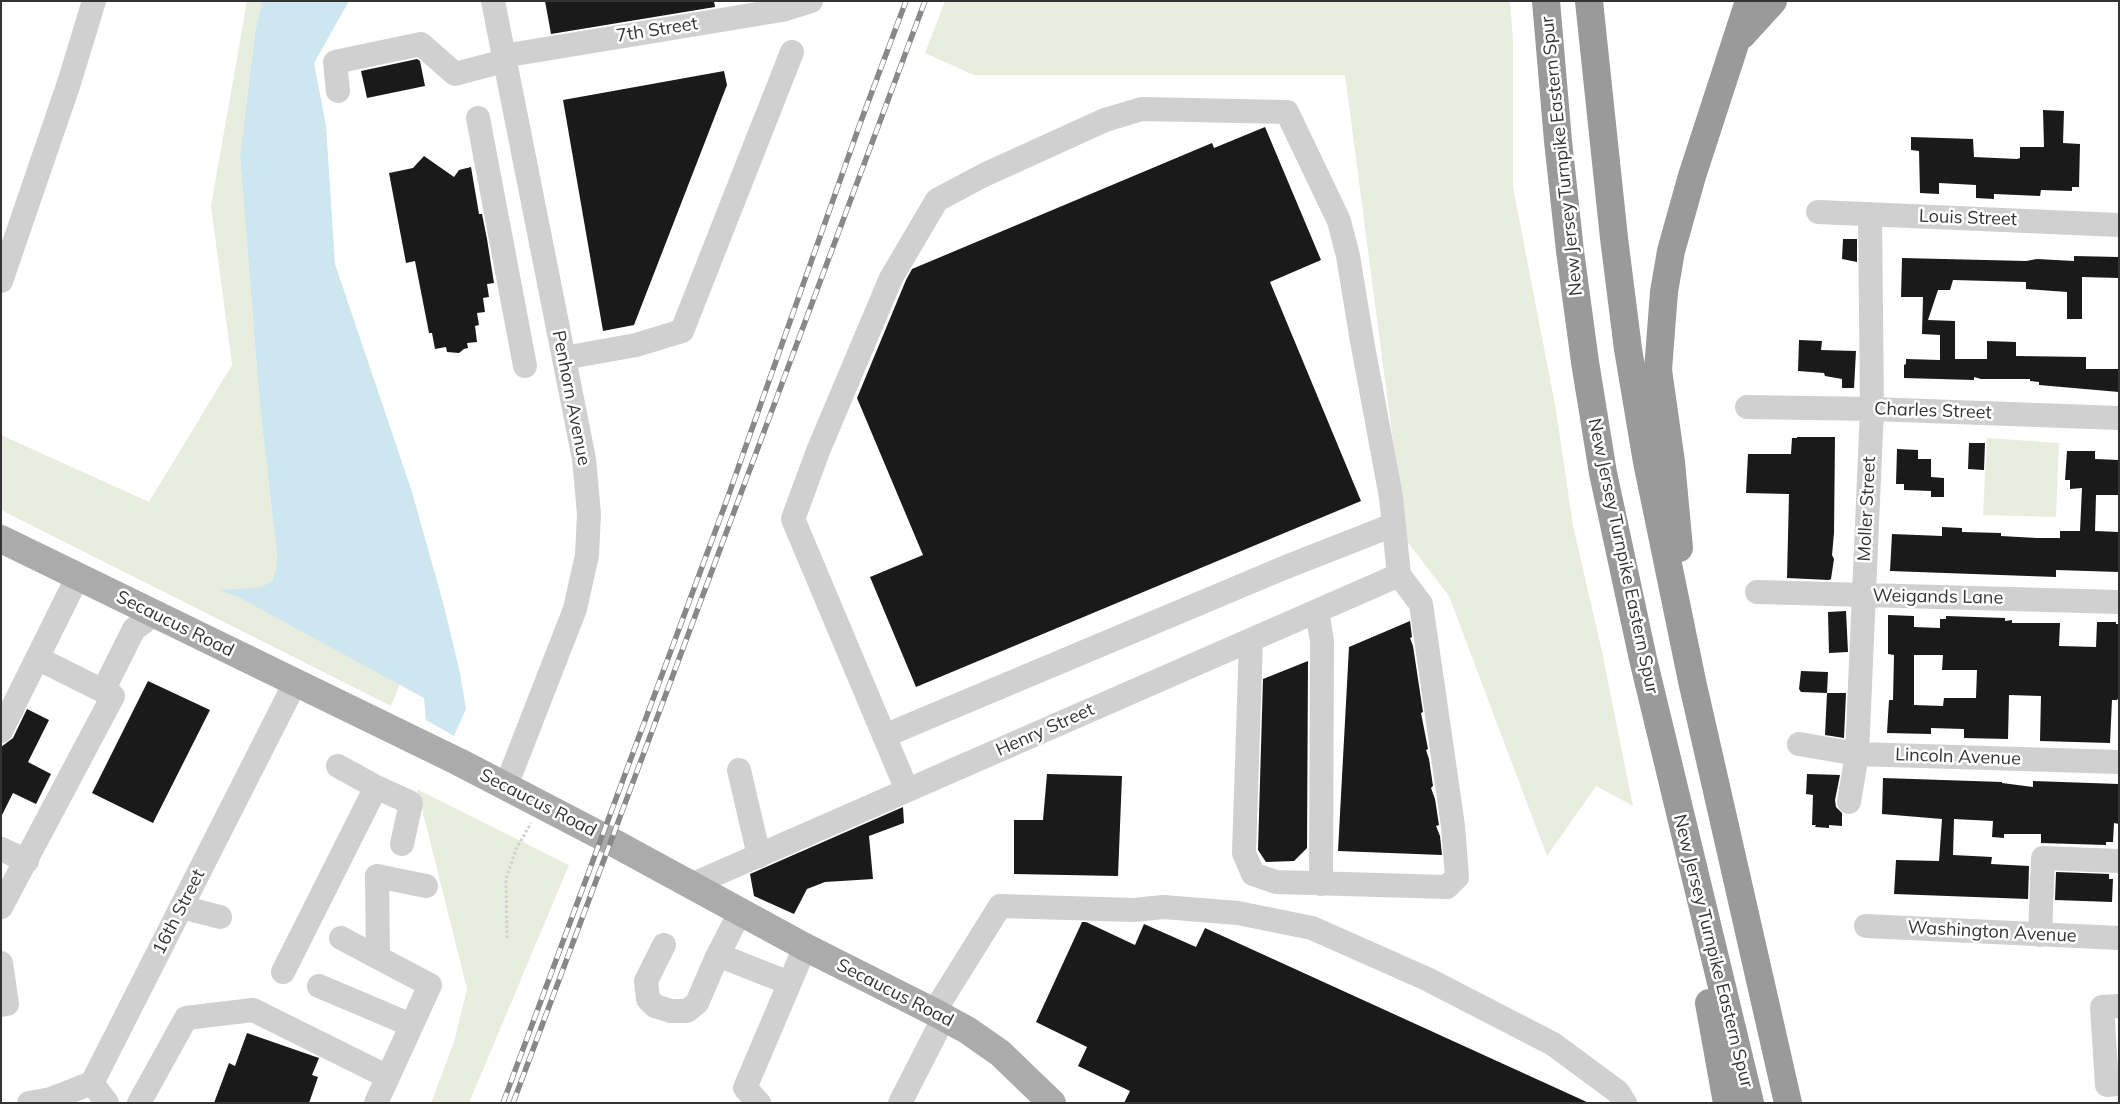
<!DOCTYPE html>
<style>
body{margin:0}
#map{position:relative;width:2120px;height:1104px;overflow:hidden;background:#fff;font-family:Mulish,sans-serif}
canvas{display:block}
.frame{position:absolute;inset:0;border:2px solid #333;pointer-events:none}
</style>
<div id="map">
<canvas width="2120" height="1104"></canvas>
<div class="frame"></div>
</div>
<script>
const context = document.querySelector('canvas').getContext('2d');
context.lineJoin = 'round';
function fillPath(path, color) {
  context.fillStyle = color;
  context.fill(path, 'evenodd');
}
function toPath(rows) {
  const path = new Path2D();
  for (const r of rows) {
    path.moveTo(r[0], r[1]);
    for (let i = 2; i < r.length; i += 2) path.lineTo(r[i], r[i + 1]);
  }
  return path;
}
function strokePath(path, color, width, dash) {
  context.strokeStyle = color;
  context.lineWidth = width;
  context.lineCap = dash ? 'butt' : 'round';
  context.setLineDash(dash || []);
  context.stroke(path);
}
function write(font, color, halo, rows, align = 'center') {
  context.font = font + ' Mulish,sans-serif';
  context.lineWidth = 5;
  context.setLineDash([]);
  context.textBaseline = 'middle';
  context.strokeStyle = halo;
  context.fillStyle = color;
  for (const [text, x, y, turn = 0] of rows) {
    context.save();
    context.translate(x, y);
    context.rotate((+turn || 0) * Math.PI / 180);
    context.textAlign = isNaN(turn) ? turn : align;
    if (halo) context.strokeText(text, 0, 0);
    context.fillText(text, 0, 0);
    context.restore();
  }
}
fillPath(toPath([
 [247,1,262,1,255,33,240,156,260,407,277,556,276,569,272,581,261,587,220,590,240,598,400,684,391,706,1,510,1,435,149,502,232,365,211,206],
 [945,1,1510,1,1513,40,1513,187,1556,410,1573,526,1603,656,1633,806,1596,786,1547,856,1449,596,1406,540,1345,75,974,75,925,53],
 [1987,438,2059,443,2056,517,1983,515],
 [417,789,569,865,469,1103,431,1103,454,1042,467,989]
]), '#e8edde');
fillPath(toPath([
 [262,1,349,1,314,63,326,126,335,264,412,492,444,606,460,673,466,709,454,736,426,720,424,698,240,598,219,590,261,587,272,581,276,569,277,556,260,407,240,156,255,33]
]), '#cde6f0');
fillPath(toPath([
 [545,1,714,1,715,7,551,34],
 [417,59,420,61,425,86,367,98,361,71],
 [724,71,727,85,634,325,603,331,563,100],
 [2043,110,2064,111,2063,143,2080,144,2079,187,2072,187,2072,191,2041,190,2040,196,1994,194,1994,199,1976,198,1976,185,1939,183,1939,194,1920,193,1919,151,1911,150,1911,137,1973,139,1974,157,2017,159,2020,158,2020,147,2044,147],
 [1265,127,1321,260,1270,282,1361,501,916,687,870,577,923,555,857,398,906,280,912,269,1212,143,1214,148],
 [424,156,454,177,459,170,471,167,479,214,482,214,487,239,494,283,487,284,489,297,483,298,485,312,477,313,479,325,475,326,477,342,467,343,468,348,464,349,459,353,447,352,446,347,435,349,432,333,429,333,415,261,406,263,389,173,413,168],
 [1843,239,1857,239,1857,262,1842,259],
 [2074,256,2119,257,2119,278,2082,277,2082,319,2067,319,2067,292,2026,289,2026,282,1953,280,1950,290,1938,290,1928,320,1955,321,1955,359,1987,359,1987,341,2016,342,2016,356,2086,357,2086,369,2119,369,2119,392,2039,385,2039,382,2030,381,2030,379,1981,379,1974,377,1974,380,1904,378,1904,365,1906,364,1906,359,1940,360,1940,335,1922,334,1923,297,1901,297,1902,258,2026,261,2037,259,2074,261],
 [1799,340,1822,341,1821,350,1856,351,1854,388,1842,388,1842,379,1825,376,1824,373,1798,371],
 [1797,437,1835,437,1834,533,1832,555,1834,559,1831,579,1829,580,1787,578,1789,494,1746,493,1748,454,1791,454,1792,438,1797,438],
 [1969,443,1985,443,1984,470,1968,469],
 [1897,449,1918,450,1918,459,1931,459,1931,477,1944,478,1944,497,1931,497,1931,491,1904,490,1904,484,1896,484],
 [2067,451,2095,451,2095,459,2119,460,2119,495,2096,495,2095,531,2119,532,2119,572,2056,570,2056,577,1890,571,1892,534,1942,536,1942,527,1962,528,1962,532,2001,533,2001,536,2037,538,2060,538,2060,531,2080,531,2082,488,2070,489,2070,480,2065,480],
 [1846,611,1848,652,1829,653,1828,612],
 [1888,615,1914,616,1914,627,1940,628,1940,619,1946,619,1946,616,2005,618,2005,621,2012,620,2012,623,2060,623,2059,646,2096,647,2097,622,2116,622,2116,624,2118,624,2119,697,2117,700,2112,700,2110,743,2040,741,2041,696,2009,695,2008,739,1964,738,1964,729,1931,728,1931,734,1887,733,1889,700,1893,700,1894,655,1888,654],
 [1914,655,1943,655,1942,670,1977,670,1976,698,1944,698,1943,706,1914,705],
 [1410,621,1412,637,1410,638,1413,646,1423,712,1421,713,1428,749,1426,750,1429,759,1433,786,1431,788,1435,799,1439,825,1436,826,1440,836,1442,855,1338,851,1349,647],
 [1308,661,1307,848,1294,861,1266,862,1258,850,1263,679],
 [1801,671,1828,672,1827,693,1801,692,1799,689],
 [148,681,210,710,153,823,92,793],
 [1827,693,1846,693,1844,738,1825,735],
 [27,709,49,720,28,762,51,774,36,804,13,793,1,817,1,747,13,738],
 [1047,774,1122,776,1118,876,1014,874,1014,820,1043,820],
 [1807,774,1840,775,1835,800,1836,807,1842,813,1842,826,1829,825,1829,828,1815,827,1816,825,1812,825,1813,795,1806,794],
 [1883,778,2002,782,2002,783,2033,787,2033,781,2119,784,2119,824,2114,823,2113,842,2106,842,2106,845,2041,843,2041,834,2004,834,2004,838,1992,837,1993,821,1954,819,1953,855,1992,857,1991,864,2029,866,2028,899,1894,894,1896,860,1939,861,1942,819,1882,814],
 [903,807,904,823,869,836,873,879,825,882,807,889,794,914,754,896,750,874],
 [2056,872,2109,874,2109,879,2113,879,2112,902,2055,900],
 [1082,922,1086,922,1135,945,1144,924,1196,947,1205,928,1589,1103,1124,1103,1130,1091,1078,1066,1087,1047,1036,1022],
 [247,1033,319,1058,312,1075,318,1077,309,1103,214,1103,229,1063,235,1066]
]), '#1a1a1a');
strokePath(toPath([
 [507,938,506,879,516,849,531,823]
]), '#d0d0d0', 3, [2.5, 2.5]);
strokePath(toPath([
 [493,1,584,459,589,514,587,555,575,609,506,786],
 [503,56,782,10,811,1],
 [338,91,335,62,421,44,455,74,504,61],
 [478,118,525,366],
 [1818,212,2119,225],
 [1,281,69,83,94,1],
 [564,358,636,345,682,331,792,52],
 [1747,407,1872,409,2119,418],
 [1757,592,2119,602],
 [1317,611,1322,641,1321,884],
 [103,691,134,629,155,614],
 [1,731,78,576],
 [884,736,1286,567,1393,525],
 [1799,744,1857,754,2119,762],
 [739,770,759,856],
 [376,787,411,803,402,844],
 [907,790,793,519,818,451,891,278,937,200,984,175,1105,120,1142,109,1287,112,1339,221,1348,256,1362,341,1391,497,1399,575,1421,604,1453,826,1457,877,1447,887,1276,882,1253,874,1244,853,1251,640],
 [1849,802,1857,754,1872,409,1870,214],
 [1,849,27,861],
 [691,885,1399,575],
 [1,907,113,696,37,658],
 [181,907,220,917],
 [1866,926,2119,938],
 [2040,935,2043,858,2119,861],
 [341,938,430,985,376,1103],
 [664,945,646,981,648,999,655,1006,671,1011,687,1011,697,1003,716,959,740,912],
 [718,955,789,983],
 [378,957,377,876,426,886],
 [1,963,7,1004,1,1005],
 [283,972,376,787,338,766],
 [319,986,411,1025],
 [2119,1006,2102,1007,2107,1085,2119,1084],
 [934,1012,1000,906,1134,910,1163,907,1238,913,1312,928,1427,979,1553,1044,1618,1092,1625,1103],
 [92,1083,107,1103],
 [29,1103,51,1099,92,1083,295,683],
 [139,1103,186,1018,253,1010,386,1076],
 [759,1103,745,1088,805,947],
 [900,1103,944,1017]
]), '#d0d0d0', 24);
strokePath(toPath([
 [1,539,459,762,605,838,805,947,934,1012,967,1030,1000,1053,1052,1103]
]), '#ababab', 28);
strokePath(toPath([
 [1546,1,1558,141,1570,251,1585,362,1603,473,1643,659,1750,1103],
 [1589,1,1614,238,1628,349,1647,462,1692,681,1788,1103],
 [1742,35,1773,1],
 [1679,548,1671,462,1658,370,1664,292,1671,251,1692,176,1749,1],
 [1709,1003,1727,1103]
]), '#9a9a9a', 28);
const rail = toPath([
 [503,1103,725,505,861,121,906,1],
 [513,1103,925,1]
]);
strokePath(rail, '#888', 5.5);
strokePath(rail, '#fff', 4, [11]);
write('18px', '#333', '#fff', [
 ["7th Street",657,30,-9],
 ["New Jersey Turnpike Eastern Spur",1562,156,-96],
 ["Louis Street",1968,218,2],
 ["Penhorn Avenue",571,398,79],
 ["Charles Street",1933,411,2],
 ["Moller Street",1867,509,-87],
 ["New Jersey Turnpike Eastern Spur",1623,556,78],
 ["Weigands Lane",1938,597,1],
 ["Secaucus Road",175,624,26],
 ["Henry Street",1045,730,-24],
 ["Lincoln Avenue",1958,757,2],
 ["Secaucus Road",538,803,27],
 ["16th Street",179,912,-63],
 ["Washington Avenue",1992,932,3],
 ["New Jersey Turnpike Eastern Spur",1713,951,76],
 ["Secaucus Road",895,993,27]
]);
</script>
